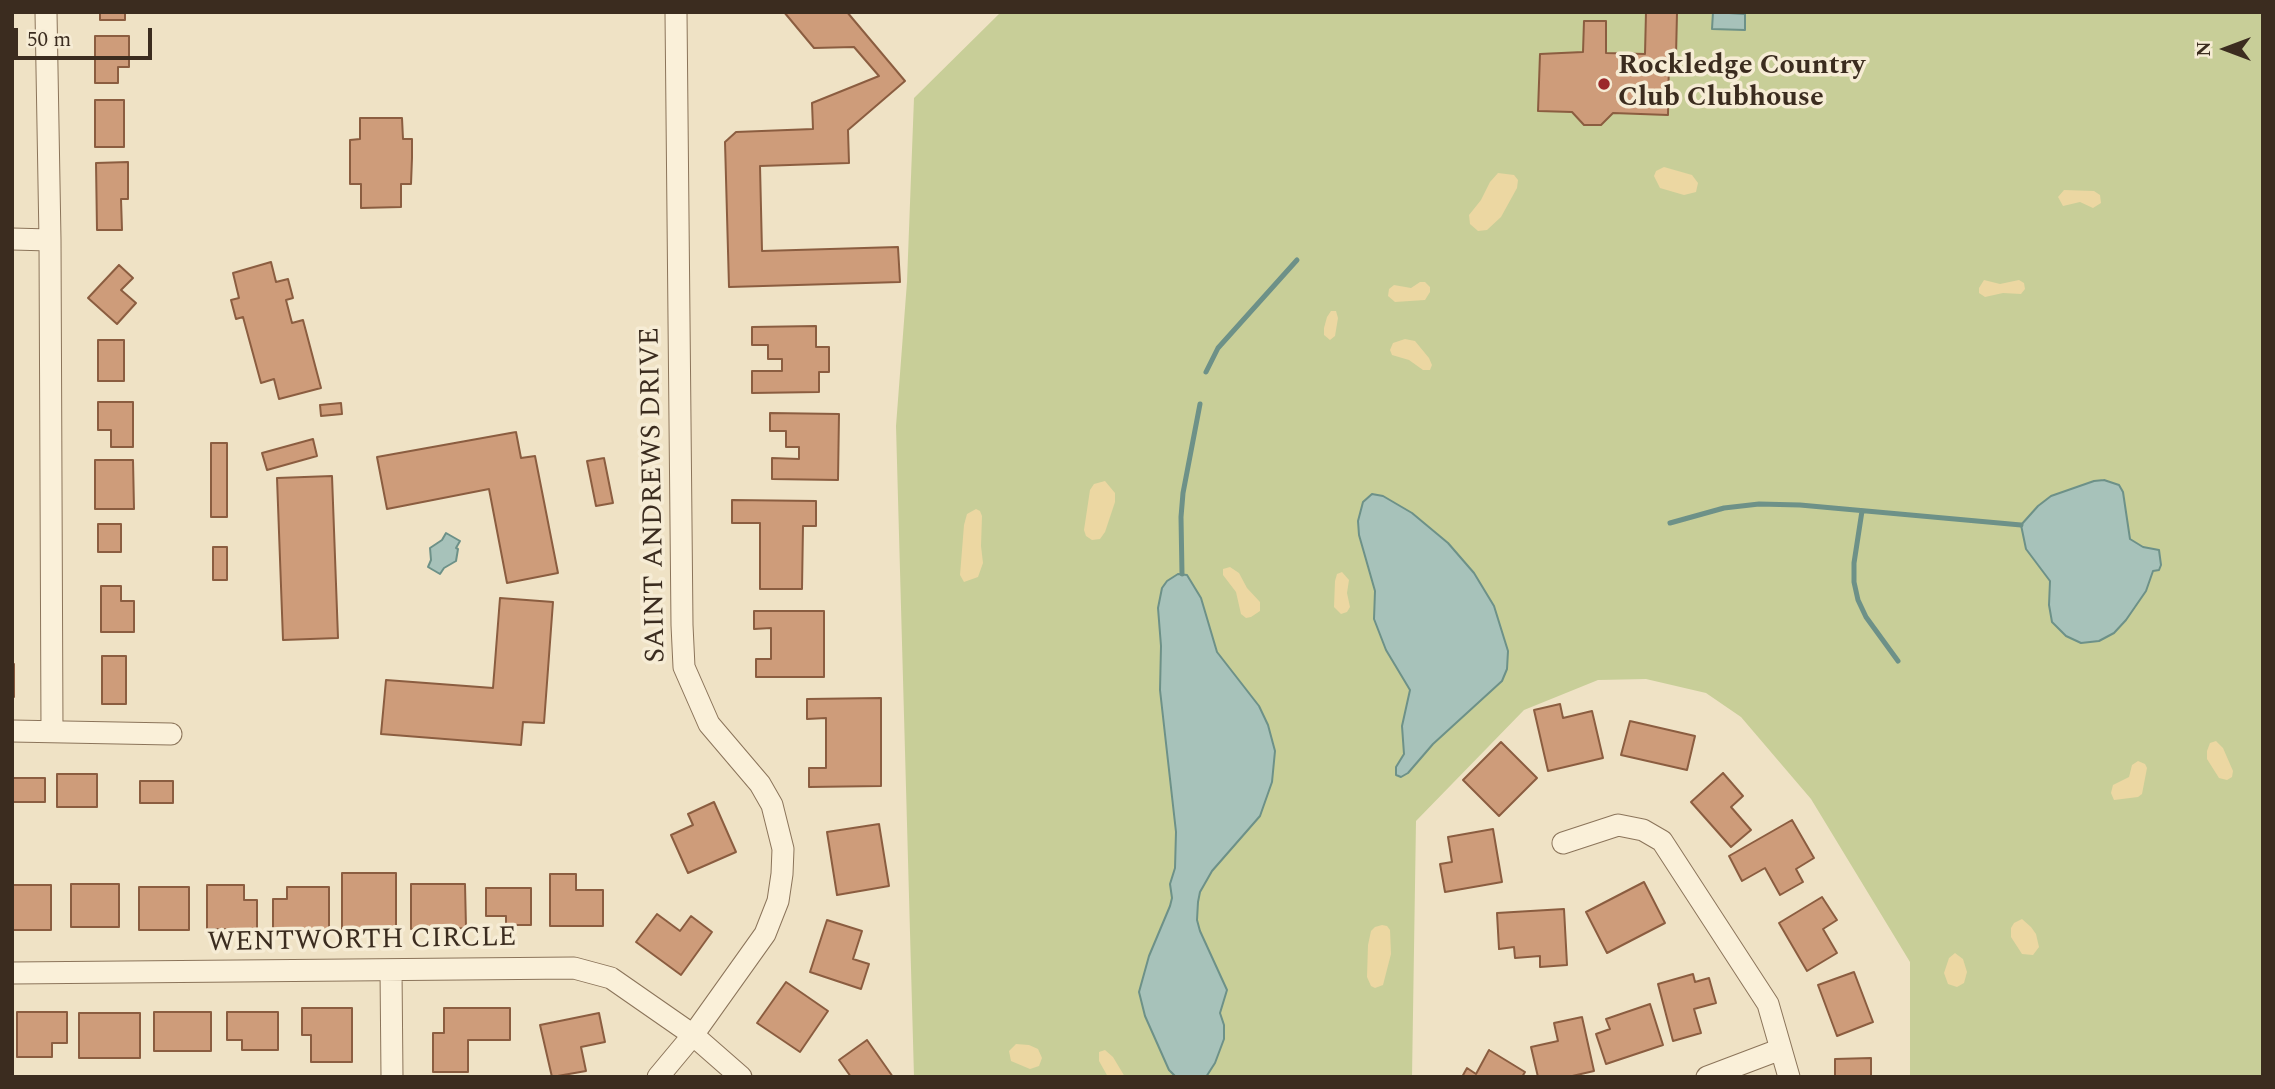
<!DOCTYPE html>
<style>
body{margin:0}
#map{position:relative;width:2275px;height:1089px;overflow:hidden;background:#efe2c5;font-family:Spectral,serif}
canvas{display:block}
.frame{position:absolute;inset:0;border:14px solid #3b2c1f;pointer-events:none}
.north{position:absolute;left:2191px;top:14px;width:70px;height:70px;-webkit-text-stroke:5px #f6ecd5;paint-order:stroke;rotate:270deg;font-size:19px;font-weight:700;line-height:28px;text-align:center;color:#3b2c1f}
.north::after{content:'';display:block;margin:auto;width:24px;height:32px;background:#3b2c1f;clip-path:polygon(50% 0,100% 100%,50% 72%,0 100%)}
.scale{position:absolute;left:14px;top:28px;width:138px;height:32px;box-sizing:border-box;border:4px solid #3b2c1f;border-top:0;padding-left:9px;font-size:21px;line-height:24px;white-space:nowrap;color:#3b2c1f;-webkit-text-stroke:5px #f6ecd5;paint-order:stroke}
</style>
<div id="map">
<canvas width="2275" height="1089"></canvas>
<div class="frame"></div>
<div class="north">N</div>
<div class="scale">50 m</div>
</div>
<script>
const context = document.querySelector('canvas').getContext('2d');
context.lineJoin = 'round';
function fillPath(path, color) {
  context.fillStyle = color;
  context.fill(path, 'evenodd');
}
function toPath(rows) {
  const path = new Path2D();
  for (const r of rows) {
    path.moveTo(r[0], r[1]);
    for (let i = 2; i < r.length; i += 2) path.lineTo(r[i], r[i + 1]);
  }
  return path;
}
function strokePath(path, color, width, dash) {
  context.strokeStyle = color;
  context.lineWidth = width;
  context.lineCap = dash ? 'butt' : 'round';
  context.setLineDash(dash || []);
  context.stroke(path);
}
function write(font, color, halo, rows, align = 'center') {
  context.font = font + ' Spectral,serif';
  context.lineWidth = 7;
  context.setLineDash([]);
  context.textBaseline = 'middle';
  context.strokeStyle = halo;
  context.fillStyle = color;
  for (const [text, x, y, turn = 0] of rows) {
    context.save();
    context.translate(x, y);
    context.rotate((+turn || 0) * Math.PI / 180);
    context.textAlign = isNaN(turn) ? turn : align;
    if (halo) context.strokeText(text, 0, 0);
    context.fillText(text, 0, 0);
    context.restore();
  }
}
fillPath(toPath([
 [1001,12,2263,12,2263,1077,1910,1077,1910,962,1811,799,1741,717,1706,693,1646,679,1598,680,1524,710,1416,821,1412,1077,914,1077,896,426,907,282,914,98]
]), '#c8ce98');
fillPath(toPath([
 [1664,167,1692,175,1698,183,1696,192,1684,195,1660,188,1654,176,1656,171],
 [1498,173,1514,175,1518,180,1517,188,1501,217,1487,230,1478,231,1470,224,1469,215,1481,200,1490,182],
 [2064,190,2094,191,2100,195,2101,203,2093,208,2080,202,2063,206,2058,197],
 [1984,280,2000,284,2019,280,2024,283,2025,289,2021,294,2003,293,1985,297,1979,293,1979,288],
 [1420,282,1425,282,1430,287,1430,292,1425,300,1395,302,1388,296,1389,289,1394,285,1411,288],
 [1331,311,1336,311,1338,318,1335,336,1330,340,1324,335,1324,328,1327,317],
 [1405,339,1415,341,1429,358,1432,365,1430,370,1423,370,1409,360,1392,355,1390,350,1393,343],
 [1105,481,1115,493,1115,502,1105,532,1100,539,1092,540,1086,536,1084,530,1090,490,1094,484],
 [976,509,980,511,982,516,981,546,983,563,978,577,964,582,960,575,964,525,967,514],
 [1230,567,1239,573,1247,588,1260,602,1260,611,1251,617,1246,618,1241,614,1236,592,1223,575,1223,569],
 [1342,572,1349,580,1347,593,1350,607,1347,612,1341,614,1334,607,1335,581,1337,574],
 [2216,741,2223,748,2233,771,2232,777,2227,780,2219,778,2207,759,2207,751,2210,743],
 [2138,761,2145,764,2147,768,2142,794,2138,797,2114,800,2111,793,2113,785,2129,777,2132,765],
 [2022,919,2031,927,2036,934,2039,947,2033,955,2022,954,2011,937,2011,928,2014,923],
 [1382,925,1387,926,1390,930,1391,954,1383,985,1375,988,1371,986,1367,977,1368,945,1371,931,1375,927],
 [1955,953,1963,959,1967,972,1964,983,1957,987,1948,984,1944,973,1949,958],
 [1016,1044,1029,1045,1038,1049,1042,1058,1039,1066,1030,1069,1011,1061,1009,1051],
 [1105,1050,1113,1057,1125,1077,1108,1077,1099,1061,1099,1052]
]), '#ecd7a2');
const water = toPath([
 [1713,12,1745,14,1745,30,1712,29,1713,12],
 [2104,480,2119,485,2123,492,2130,539,2143,547,2159,550,2161,565,2159,570,2153,571,2146,591,2126,620,2114,633,2099,641,2081,643,2066,636,2052,622,2049,605,2050,581,2026,549,2021,525,2038,506,2051,496,2094,481,2104,480],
 [1372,494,1383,496,1412,513,1448,543,1474,573,1494,606,1508,651,1507,669,1502,681,1433,744,1408,773,1401,777,1396,775,1396,767,1404,754,1402,726,1410,690,1386,650,1374,619,1375,591,1359,535,1358,521,1363,502,1372,494],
 [446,533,460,541,456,548,458,549,456,561,444,568,440,574,428,567,431,560,430,548,442,540,446,533],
 [1178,574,1187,575,1201,598,1217,652,1259,706,1268,725,1275,751,1272,782,1260,816,1212,871,1200,892,1198,902,1197,920,1200,931,1227,990,1220,1013,1224,1025,1224,1039,1215,1063,1206,1077,1176,1077,1169,1070,1145,1016,1139,992,1149,956,1170,906,1172,898,1170,884,1175,868,1176,832,1160,690,1161,646,1158,608,1162,588,1167,581,1178,574]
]);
fillPath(water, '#a7c2ba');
strokePath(water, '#6d9188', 2);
strokePath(toPath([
 [1206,372,1218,348,1297,260],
 [1862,511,1854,563,1854,582,1858,600,1866,617,1898,661],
 [1670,523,1724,508,1759,504,1800,505,2021,525],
 [1182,574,1181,517,1183,493,1200,404]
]), '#6d9188', 5);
const building = toPath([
 [100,12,125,12,125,20,100,20,100,12],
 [784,12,847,12,905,81,848,130,849,163,760,166,762,251,898,247,900,282,729,287,725,142,736,132,813,129,812,103,879,76,854,47,814,48,784,12],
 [1646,12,1677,13,1676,56,1669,56,1668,115,1613,113,1601,125,1584,125,1572,112,1538,111,1540,54,1583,52,1584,21,1606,21,1606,53,1645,54,1646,12],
 [95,36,129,36,129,67,118,67,118,83,95,83,95,36],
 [95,100,124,100,124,147,95,147,95,100],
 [360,118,402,118,403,139,412,139,412,158,411,184,401,184,401,207,361,208,361,184,350,184,350,140,360,139,360,118],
 [128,162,128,199,121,199,122,230,97,230,96,163,128,162],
 [271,262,276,282,288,279,293,298,286,300,292,323,303,320,321,388,279,399,274,379,261,383,243,317,236,319,231,300,239,298,233,273,271,262],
 [119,265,133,278,121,290,136,303,117,324,88,298,119,265],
 [816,326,816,347,829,347,829,372,819,372,819,392,752,393,752,371,782,371,782,359,768,359,768,345,752,345,752,327,816,326],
 [98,340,124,340,124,381,98,381,98,340],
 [98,402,133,402,133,447,111,447,111,430,98,430,98,402],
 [341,403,342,414,321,416,320,405,341,403],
 [770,413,839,414,838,480,772,479,772,458,799,459,799,447,786,447,786,431,770,431,770,413],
 [516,432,521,458,535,456,558,573,507,583,489,489,387,509,377,457,516,432],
 [313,439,317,456,267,470,262,453,313,439],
 [211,443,227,443,227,517,211,517,211,443],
 [604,458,613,503,596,506,587,461,604,458],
 [95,460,133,460,134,509,95,509,95,460],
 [332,476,338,638,283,640,277,478,332,476],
 [732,500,816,501,816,526,803,526,802,589,760,589,760,523,732,523,732,500],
 [98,524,121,524,121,552,98,552,98,524],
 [213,547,227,547,227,580,213,580,213,547],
 [101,586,121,586,121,601,134,601,134,632,101,632,101,586],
 [500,598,553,602,544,723,523,722,521,745,381,734,386,680,493,688,500,598],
 [754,611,824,611,824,677,756,677,756,659,771,659,771,628,754,629,754,611],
 [102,656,126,656,126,704,102,704,102,656],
 [12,664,14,664,14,697,12,697,12,664],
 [881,698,881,786,809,787,809,768,826,768,826,718,807,719,807,699,881,698],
 [1560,704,1563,718,1592,711,1603,758,1548,771,1534,710,1560,704],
 [1630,721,1695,736,1687,770,1621,755,1630,721],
 [1501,742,1537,778,1499,816,1463,780,1501,742],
 [1723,773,1743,796,1731,807,1751,830,1731,847,1691,802,1723,773],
 [57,774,97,774,97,807,57,807,57,774],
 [12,778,45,778,45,802,12,802,12,778],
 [140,781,173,781,173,803,140,803,140,781],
 [714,802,736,852,688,873,671,835,693,825,688,814,714,802],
 [1792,820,1814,858,1796,869,1803,882,1780,895,1765,868,1742,881,1729,856,1792,820],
 [879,824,889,886,837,895,827,832,879,824],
 [1493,829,1502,882,1445,892,1440,864,1452,862,1448,837,1493,829],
 [342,873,396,873,396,930,342,930,342,873],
 [550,874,576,874,576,890,603,890,603,926,550,926,550,874],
 [1644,882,1665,923,1607,953,1586,912,1644,882],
 [71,884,119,884,119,927,71,927,71,884],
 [411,884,465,884,466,928,411,929,411,884],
 [12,885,51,885,51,930,12,930,12,885],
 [207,885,244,885,244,900,257,900,257,929,207,929,207,885],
 [139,887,189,887,189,930,139,930,139,887],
 [287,887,329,887,329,931,273,931,273,899,287,899,287,887],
 [486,888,531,888,531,925,506,925,506,916,486,916,486,888],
 [1822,897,1837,920,1823,929,1837,953,1807,971,1779,923,1822,897],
 [1564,909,1567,965,1540,967,1540,956,1515,958,1514,947,1499,949,1497,913,1564,909],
 [657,914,680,931,691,916,712,932,681,975,636,942,657,914],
 [827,920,862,931,853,959,869,964,861,989,810,972,827,920],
 [1854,972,1873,1022,1837,1036,1818,985,1854,972],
 [1693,974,1695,982,1709,978,1716,1003,1694,1009,1701,1033,1673,1041,1658,984,1693,974],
 [786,982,828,1011,800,1052,757,1023,786,982],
 [1650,1004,1663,1045,1606,1064,1596,1034,1610,1029,1606,1019,1650,1004],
 [302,1008,352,1008,352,1062,311,1062,311,1035,302,1035,302,1008],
 [444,1008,510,1008,510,1040,468,1040,468,1072,433,1072,433,1033,444,1033,444,1008],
 [17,1012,67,1012,67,1043,52,1043,52,1057,17,1057,17,1012],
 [154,1012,211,1012,211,1051,154,1051,154,1012],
 [227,1012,278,1012,278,1050,242,1050,242,1040,227,1040,227,1012],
 [79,1013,140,1013,140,1058,79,1058,79,1013],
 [599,1013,605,1042,581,1047,586,1071,552,1077,540,1025,599,1013],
 [1582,1017,1594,1071,1568,1077,1538,1077,1531,1047,1558,1041,1554,1023,1582,1017],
 [867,1040,893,1077,851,1077,839,1060,867,1040],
 [1489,1050,1525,1072,1522,1077,1462,1077,1467,1068,1476,1074,1489,1050],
 [1871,1058,1871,1077,1835,1077,1835,1059,1871,1058]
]);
fillPath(building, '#ce9c7a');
strokePath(building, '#8b5d40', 2);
const minor = toPath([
 [46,12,50,240,52,731],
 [12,239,50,240],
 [12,731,171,734],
 [1563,843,1618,825,1643,830,1662,841,1768,1004,1789,1077],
 [391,970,392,1077],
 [12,973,574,968,611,978,693,1035,741,1077],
 [658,1077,693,1035,765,934,778,901,782,874,783,849,772,805,760,784,709,724,684,667,682,625,676,12],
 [1707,1077,1781,1049]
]);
strokePath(minor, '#8b745a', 23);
strokePath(minor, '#faf0d9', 21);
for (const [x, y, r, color] of [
 [1604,84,7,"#9b292b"]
]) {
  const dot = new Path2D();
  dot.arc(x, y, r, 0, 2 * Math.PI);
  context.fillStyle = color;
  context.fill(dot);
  strokePath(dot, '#f6ecd5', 2.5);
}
write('bold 28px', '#3b2c1f', '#f6ecd5', [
 ["Rockledge Country",1618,68],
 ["Club Clubhouse",1618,100]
], 'left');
write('28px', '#3b2c1f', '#f6ecd5', [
 ["SAINT ANDREWS DRIVE",655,495,-91],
 ["WENTWORTH CIRCLE",362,942,-1]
]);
</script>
